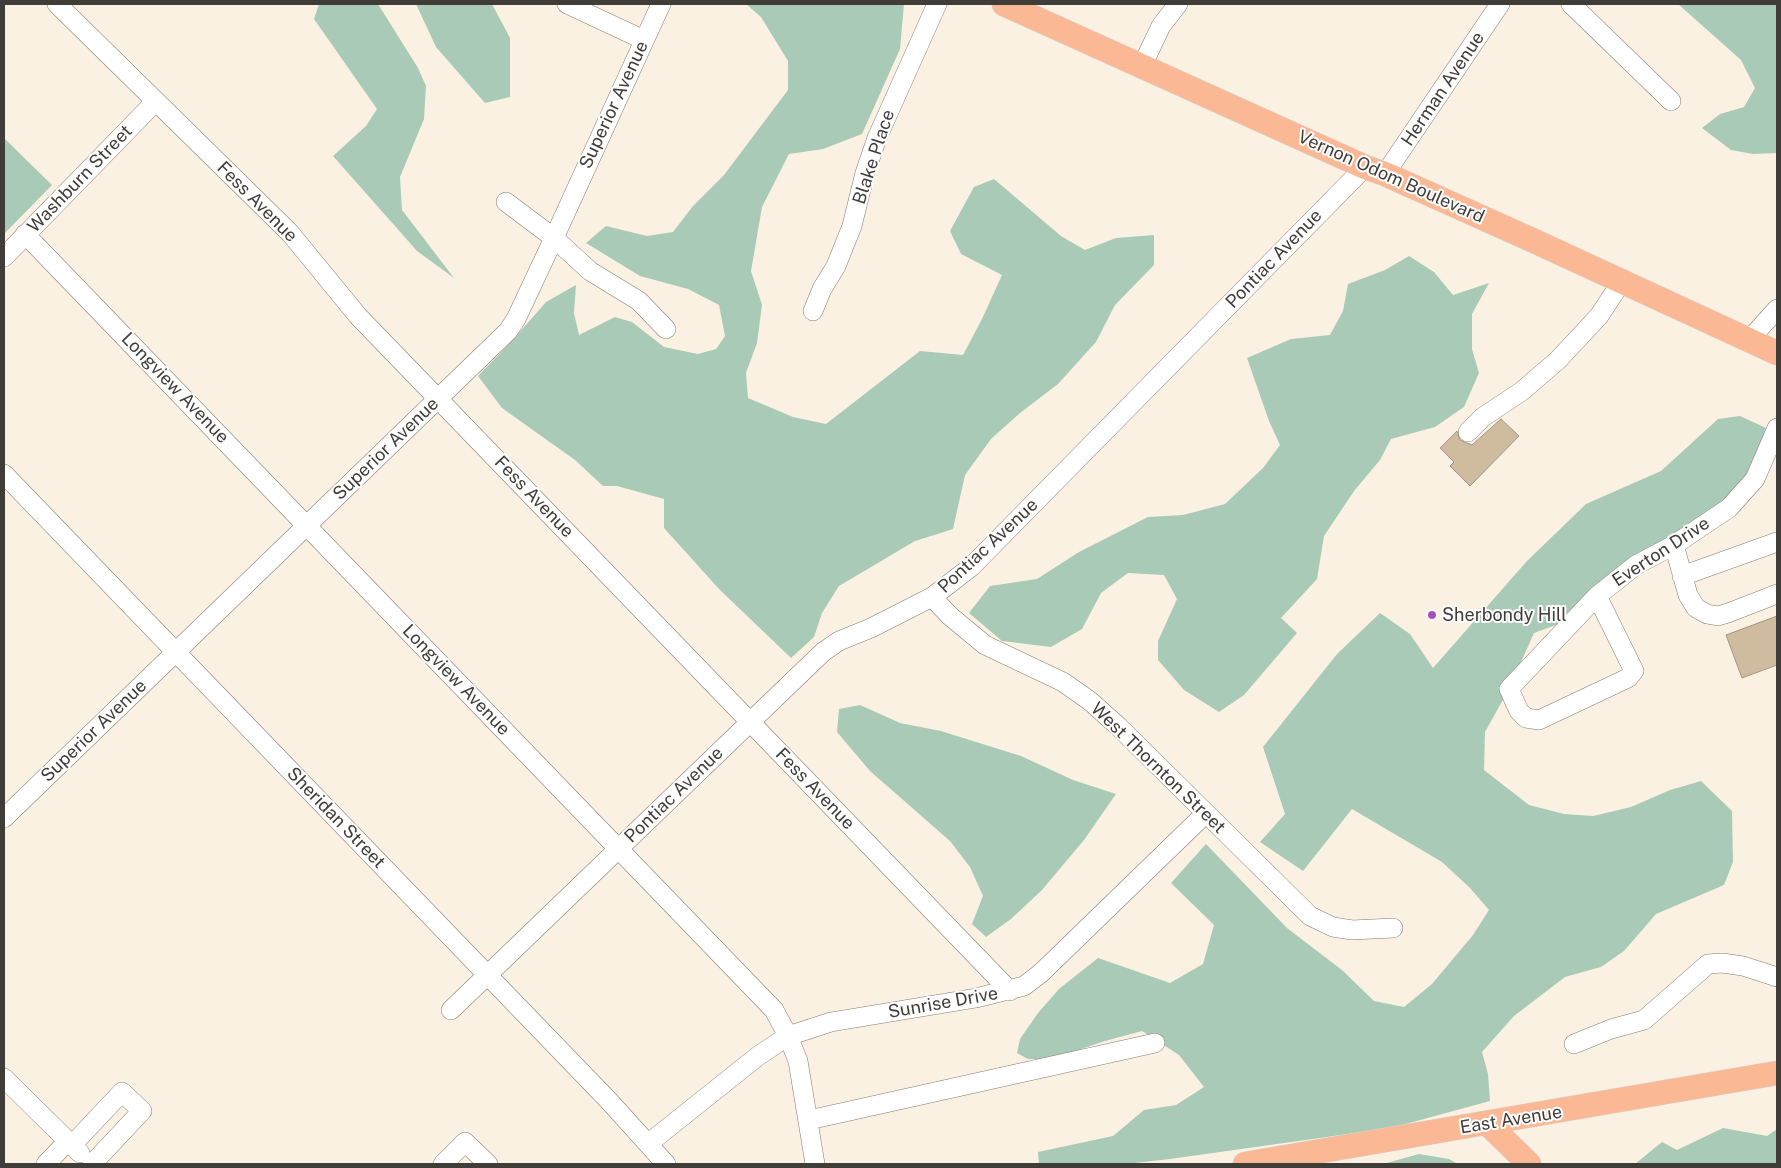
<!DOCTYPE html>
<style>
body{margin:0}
#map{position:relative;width:1781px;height:1168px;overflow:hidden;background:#fbf1e3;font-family:"Public Sans",sans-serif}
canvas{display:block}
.frame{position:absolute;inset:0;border:5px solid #403c37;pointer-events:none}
</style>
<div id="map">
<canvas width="1781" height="1168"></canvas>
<div class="frame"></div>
</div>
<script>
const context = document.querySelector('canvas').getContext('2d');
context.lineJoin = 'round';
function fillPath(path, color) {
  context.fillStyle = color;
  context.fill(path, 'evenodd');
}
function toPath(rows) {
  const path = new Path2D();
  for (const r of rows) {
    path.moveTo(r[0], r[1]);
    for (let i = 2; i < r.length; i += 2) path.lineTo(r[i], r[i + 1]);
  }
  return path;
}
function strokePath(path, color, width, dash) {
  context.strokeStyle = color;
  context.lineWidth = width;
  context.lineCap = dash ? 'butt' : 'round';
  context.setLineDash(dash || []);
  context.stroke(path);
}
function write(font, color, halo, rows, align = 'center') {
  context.font = font + ' "Public Sans",sans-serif';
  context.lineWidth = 4;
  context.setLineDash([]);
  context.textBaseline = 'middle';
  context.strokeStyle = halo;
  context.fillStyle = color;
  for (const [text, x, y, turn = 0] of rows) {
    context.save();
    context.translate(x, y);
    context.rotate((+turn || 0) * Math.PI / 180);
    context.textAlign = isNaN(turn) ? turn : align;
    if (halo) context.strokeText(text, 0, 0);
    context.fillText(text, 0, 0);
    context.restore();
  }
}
fillPath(toPath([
 [319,4,378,4,418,68,426,86,424,119,400,177,402,210,454,278,417,251,333,156,366,126,377,109,314,19],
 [416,4,492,4,510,38,510,97,485,103,436,47],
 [746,4,904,4,900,49,862,134,823,149,789,154,762,207,751,271,762,305,757,343,746,373,748,398,793,417,826,424,920,351,963,355,982,319,1002,275,961,254,950,231,974,187,994,179,1061,236,1085,250,1116,238,1154,235,1154,265,1115,305,1096,342,1058,384,1020,413,991,439,965,475,953,529,915,541,839,586,822,613,814,637,791,658,719,589,664,528,664,499,617,486,603,486,575,460,502,408,478,376,511,342,546,302,576,285,574,313,579,335,615,317,632,322,664,347,698,354,716,349,725,336,719,305,688,289,640,276,586,243,606,226,647,236,673,232,693,206,724,175,788,90,788,61,761,17],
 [1678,4,1777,4,1777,153,1753,154,1731,150,1702,128,1720,114,1744,107,1755,88,1741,60],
 [4,138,52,185,4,234],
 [1409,256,1434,272,1453,295,1489,283,1472,314,1472,349,1479,373,1464,407,1435,427,1391,439,1380,460,1354,491,1324,536,1317,579,1281,618,1297,633,1244,695,1219,712,1184,690,1158,660,1158,641,1177,599,1164,575,1128,573,1101,593,1082,629,1051,647,1002,641,969,613,990,586,1037,579,1079,552,1148,517,1183,515,1225,504,1263,468,1280,445,1269,421,1247,358,1291,339,1330,335,1343,311,1348,284,1385,270],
 [1740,416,1766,428,1755,466,1727,498,1575,618,1534,633,1509,689,1485,732,1484,770,1529,805,1564,814,1593,816,1631,807,1670,790,1701,781,1732,811,1733,862,1724,885,1656,914,1624,951,1601,967,1565,977,1514,1016,1482,1052,1488,1074,1490,1101,1391,1128,1170,1159,1125,1164,1039,1164,1038,1152,1113,1136,1144,1110,1176,1105,1204,1087,1179,1055,1142,1031,1105,1041,1051,1059,1028,1059,1017,1053,1020,1039,1038,1013,1059,989,1098,958,1170,983,1203,964,1214,925,1171,883,1206,844,1287,928,1342,970,1374,1001,1404,1007,1432,984,1473,935,1489,910,1470,888,1442,862,1352,809,1303,871,1260,842,1285,814,1263,747,1337,654,1380,613,1410,634,1433,668,1527,561,1586,504,1661,471,1718,419],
 [860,705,900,723,941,731,1021,756,1073,780,1116,794,1084,840,1042,890,1011,919,986,937,972,924,983,896,970,867,950,841,870,771,837,732,839,709],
 [1723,1128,1767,1136,1777,1129,1777,1164,1635,1164,1662,1142,1677,1150],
 [1419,1154,1449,1159,1458,1164,1383,1164]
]), '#a9cab7');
const building = toPath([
 [1501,419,1519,436,1470,486,1450,466,1454,462,1440,448,1457,431,1460,440,1472,445,1501,419],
 [1777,616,1777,665,1742,678,1726,635,1777,616]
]);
fillPath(building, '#cfbc9f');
strokePath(building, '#9e9588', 1);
const minor = toPath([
 [57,4,290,233,358,316,1010,991],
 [567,4,644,40],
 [1571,4,1671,101],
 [1142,66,1161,26,1178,4],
 [1385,174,1500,4],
 [506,202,554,238,590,271,639,301,666,329],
 [25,234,774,1010,788,1036,798,1061,815,1164],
 [4,257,156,101],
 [813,311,822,289,836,266,852,226,865,173,877,138,937,4],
 [1749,340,1777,309],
 [1468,432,1483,417,1522,391,1558,360,1599,316,1622,281],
 [4,474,610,1102,666,1164],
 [1674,545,1688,595,1696,608,1707,614,1718,616,1728,613,1777,594],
 [1682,576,1777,542],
 [1597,596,1634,671,1628,678,1539,720,1526,718,1519,711,1509,689,1597,596,1636,565,1674,545,1729,508,1755,479,1777,428],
 [932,597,950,616,985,645,1063,682,1090,701,1119,727,1310,916,1333,927,1352,930,1393,928],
 [4,818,508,331,516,319,554,238,661,4],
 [451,1010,823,652,839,641,871,628,932,597,971,567,1365,167],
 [1574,1044,1611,1029,1644,1020,1708,964,1722,963,1743,966,1777,977],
 [4,1078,80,1153],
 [809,1120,1155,1043],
 [649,1143,758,1056,788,1036,831,1022,976,998,1024,986,1041,973,1206,813],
 [72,1145,122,1092,142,1111,92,1164],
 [46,1164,68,1141],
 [443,1164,465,1142,488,1164]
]);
const major = toPath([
 [1004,4,1365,167,1385,174,1532,240,1777,353],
 [1487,1123,1529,1164],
 [1245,1164,1777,1073]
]);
strokePath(minor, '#847c6f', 20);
strokePath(major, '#d5d4d3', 25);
strokePath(minor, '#fff', 19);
strokePath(major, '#fab994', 24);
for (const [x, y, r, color] of [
 [1432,615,5,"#a852c0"]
]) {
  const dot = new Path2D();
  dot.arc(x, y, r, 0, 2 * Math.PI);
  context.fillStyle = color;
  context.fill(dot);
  strokePath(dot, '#fff', 2);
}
write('18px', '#403c37', '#fff', [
 ["Herman Avenue",1443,89,-56],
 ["Superior Avenue",614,105,-65],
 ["Blake Place",874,157,-72],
 ["Vernon Odom Boulevard",1391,177,24],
 ["Washburn Street",80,179,-46],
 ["Fess Avenue",257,202,45],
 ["Pontiac Avenue",1274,259,-46],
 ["Longview Avenue",175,388,46],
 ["Superior Avenue",386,449,-44],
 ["Fess Avenue",534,497,46],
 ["Pontiac Avenue",988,546,-43],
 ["Everton Drive",1661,552,-33],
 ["Longview Avenue",456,680,46],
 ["Superior Avenue",94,731,-44],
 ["West Thornton Street",1158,768,44],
 ["Fess Avenue",815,789,46],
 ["Pontiac Avenue",674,795,-44],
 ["Sheridan Street",336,818,46],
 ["Sunrise Drive",943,1003,-10],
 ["East Avenue",1511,1120,-9]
]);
write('18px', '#403c37', '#fff', [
 ["Sherbondy Hill",1442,615]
], 'left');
</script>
